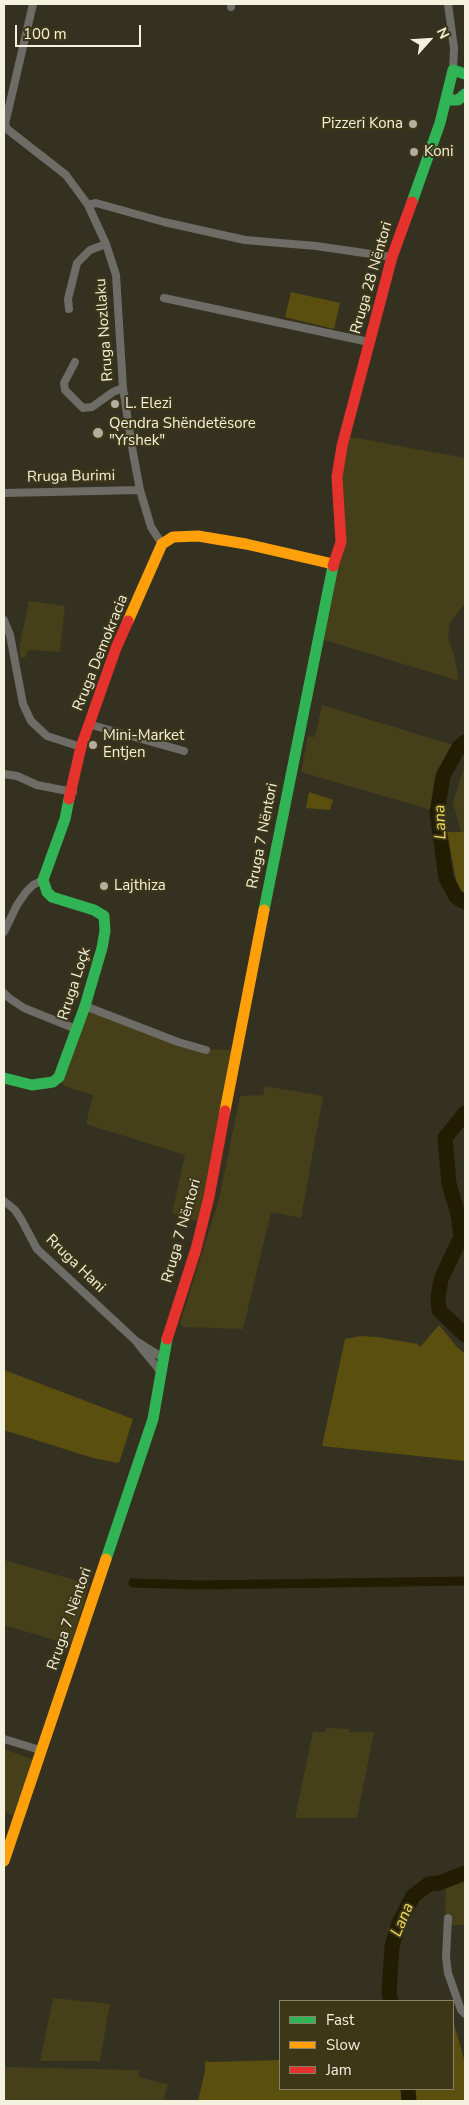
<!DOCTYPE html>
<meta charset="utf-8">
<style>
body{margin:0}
#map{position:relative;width:469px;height:2105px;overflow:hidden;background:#353120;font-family:"Nunito Sans",sans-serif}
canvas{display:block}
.frame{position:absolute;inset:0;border:5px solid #f4f1df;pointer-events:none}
.legend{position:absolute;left:279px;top:2000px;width:175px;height:90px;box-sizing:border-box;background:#3d3718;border:1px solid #868168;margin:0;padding:6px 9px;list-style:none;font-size:15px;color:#f4f1df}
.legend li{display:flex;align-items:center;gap:10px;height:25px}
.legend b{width:25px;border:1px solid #868168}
.north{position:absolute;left:404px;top:15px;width:50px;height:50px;-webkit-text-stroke:4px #3d3718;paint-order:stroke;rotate:64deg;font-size:14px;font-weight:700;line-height:20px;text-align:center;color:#f4f1df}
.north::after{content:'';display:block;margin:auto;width:18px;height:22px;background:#f4f1df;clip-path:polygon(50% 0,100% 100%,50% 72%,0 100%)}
.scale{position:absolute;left:15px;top:25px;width:126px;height:22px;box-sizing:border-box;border:2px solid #f4f1df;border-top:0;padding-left:6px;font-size:15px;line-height:18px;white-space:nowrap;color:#f4f1df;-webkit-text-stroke:4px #3d3718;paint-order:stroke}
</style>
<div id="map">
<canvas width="469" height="2105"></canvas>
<div class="frame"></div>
<ul class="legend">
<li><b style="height:6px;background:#30b455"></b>Fast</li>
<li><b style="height:6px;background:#ff9f0a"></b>Slow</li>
<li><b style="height:6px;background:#e5322d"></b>Jam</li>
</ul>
<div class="north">N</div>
<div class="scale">100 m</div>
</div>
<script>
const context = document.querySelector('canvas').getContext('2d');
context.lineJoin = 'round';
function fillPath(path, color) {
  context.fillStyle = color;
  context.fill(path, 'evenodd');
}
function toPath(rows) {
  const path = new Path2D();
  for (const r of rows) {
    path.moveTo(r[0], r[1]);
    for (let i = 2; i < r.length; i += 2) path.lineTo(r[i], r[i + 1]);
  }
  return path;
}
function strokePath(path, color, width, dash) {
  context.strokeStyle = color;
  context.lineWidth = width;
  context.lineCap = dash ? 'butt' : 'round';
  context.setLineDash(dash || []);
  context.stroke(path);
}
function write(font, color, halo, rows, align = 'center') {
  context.font = font + ' "Nunito Sans",sans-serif';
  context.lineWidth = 4;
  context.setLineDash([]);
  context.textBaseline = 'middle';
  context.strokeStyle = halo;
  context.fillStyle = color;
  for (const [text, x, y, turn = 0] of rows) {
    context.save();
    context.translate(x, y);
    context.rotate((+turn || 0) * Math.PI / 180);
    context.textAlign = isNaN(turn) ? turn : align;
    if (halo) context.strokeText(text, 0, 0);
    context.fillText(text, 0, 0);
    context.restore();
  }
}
fillPath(toPath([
 [345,436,465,458,465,603,450,623,448,639,454,654,459,681,318,638,333,564,340,508],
 [29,601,65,606,60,652,28,650,26,657,20,657,20,643],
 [322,705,453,745,440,770,431,810,301,772,308,736,315,737],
 [465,765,465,832,461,833,453,802],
 [85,1006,206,1050,216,1049,236,1051,203,1223,172,1213,185,1155,86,1124,93,1095,64,1086,59,1077],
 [265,1086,323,1096,301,1218,271,1212,243,1329,184,1327,180,1323,219,1199,240,1096,263,1095],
 [4,1560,89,1584,71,1645,4,1625],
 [326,1728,350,1729,349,1732,374,1732,357,1818,295,1818,313,1732,325,1732],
 [4,1749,37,1761,18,1817,4,1812],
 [465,1880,465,1925,450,1925,452,1914,445,1913,446,1885],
 [53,1998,110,2004,100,2061,40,2061],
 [4,2067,140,2070,138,2077,168,2084,163,2101,4,2101]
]), '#453f1a');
fillPath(toPath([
 [291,292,340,303,334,329,285,317],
 [309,792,333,800,330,810,306,808],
 [447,832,465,832,465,895,458,891],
 [439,1325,457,1347,465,1354,465,1461,322,1446,345,1339,361,1336,377,1337,418,1344,420,1347],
 [4,1370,133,1419,119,1463,93,1458,4,1430],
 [453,2020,465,2063,465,2101,414,2101,414,2089,453,2089],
 [280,2060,280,2089,401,2089,403,2101,198,2101,205,2071,205,2061,212,2062]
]), '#5a4f0f');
strokePath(toPath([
 [133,1583,201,1585,465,1581]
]), '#221c03', 9);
strokePath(toPath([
 [465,742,459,747,443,776,437,813,446,878,456,897,465,902],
 [465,1113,445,1138,449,1184,458,1214,461,1237,441,1279,438,1298,439,1310,465,1335],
 [391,2001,389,1993,392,1946,399,1923,413,1896,429,1884,439,1883,465,1873],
 [408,2089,409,2101]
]), '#221c03', 15);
strokePath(toPath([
 [33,4,5,124,7,129,66,175,88,205,106,244,116,275,123,388,133,453,140,490,151,527,162,544],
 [448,4,454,48,453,70],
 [231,7,231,4],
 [88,205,96,203,164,222,245,240,316,246,392,257],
 [164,298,369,342],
 [69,309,68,299,77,263,90,250,106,244],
 [75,362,64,383,65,390,83,408,92,407,113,392,123,388],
 [4,493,140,490],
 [4,620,10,635,23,704,31,721,47,736,81,747],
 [88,724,184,751],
 [4,774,17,776,37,785,73,792],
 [4,932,17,905,26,892,33,885,43,880],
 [4,993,9,998,24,1008,76,1029],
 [85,1006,178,1042,206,1050],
 [4,1201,15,1210,21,1219,37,1249,136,1341,163,1358],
 [138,1344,161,1372],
 [4,1739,40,1750],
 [448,1918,446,1957,448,1973,461,2010,465,2014]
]), '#6e6c67', 8);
strokePath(toPath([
 [447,100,458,100,465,94],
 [412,202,440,123,453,70,465,74],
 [264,910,333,566],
 [4,1078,32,1085,53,1082,59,1077,85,1006,102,948,105,931,104,916,94,910,52,897,47,892,43,880,65,819,69,799],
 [106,1559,153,1419,167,1339]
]), '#30b455', 11);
strokePath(toPath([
 [128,621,162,544,173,537,198,536,246,544,333,564],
 [225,1111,264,910],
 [4,1861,106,1559]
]), '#ff9f0a', 11);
strokePath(toPath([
 [333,566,341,542,337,477,342,446,392,257,412,202],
 [69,799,81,747,116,648,128,621],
 [167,1339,196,1249,209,1197,225,1111]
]), '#e5322d', 11);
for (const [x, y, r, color] of [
 [413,124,5,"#b1ae9c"],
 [414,152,5,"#b1ae9c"],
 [115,404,5,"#b1ae9c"],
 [98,433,6,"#b1ae9c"],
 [93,745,5,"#b1ae9c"],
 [104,886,5,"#b1ae9c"]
]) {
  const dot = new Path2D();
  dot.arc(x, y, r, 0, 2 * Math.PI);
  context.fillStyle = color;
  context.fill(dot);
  strokePath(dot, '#3d3718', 2);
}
write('15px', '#f4f1df', '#3d3718', [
 ["Pizzeri Kona",403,124,"right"],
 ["Koni",424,152],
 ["L. Elezi",125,404],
 ["Qendra Shëndetësore",109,424],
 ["\"Yrshek\"",109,441],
 ["Mini-Market",103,736],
 ["Entjen",103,753],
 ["Lajthiza",114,886]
], 'left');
write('15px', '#f4f1df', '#3d3718', [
 ["Rruga 28 Nëntori",372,278,-74],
 ["Rruga Nozllaku",105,330,-94],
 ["Rruga Burimi",71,477,-1],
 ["Rruga Demokracia",101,653,-68],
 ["Rruga 7 Nëntori",263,836,-79],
 ["Rruga Loçk",75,984,-72],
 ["Rruga 7 Nëntori",182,1231,-74],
 ["Rruga Hani",75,1264,44],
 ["Rruga 7 Nëntori",70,1619,-71]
]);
write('italic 16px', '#f6df5c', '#3d3718', [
 ["Lana",441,822,-92],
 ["Lana",403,1920,-67]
]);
</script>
